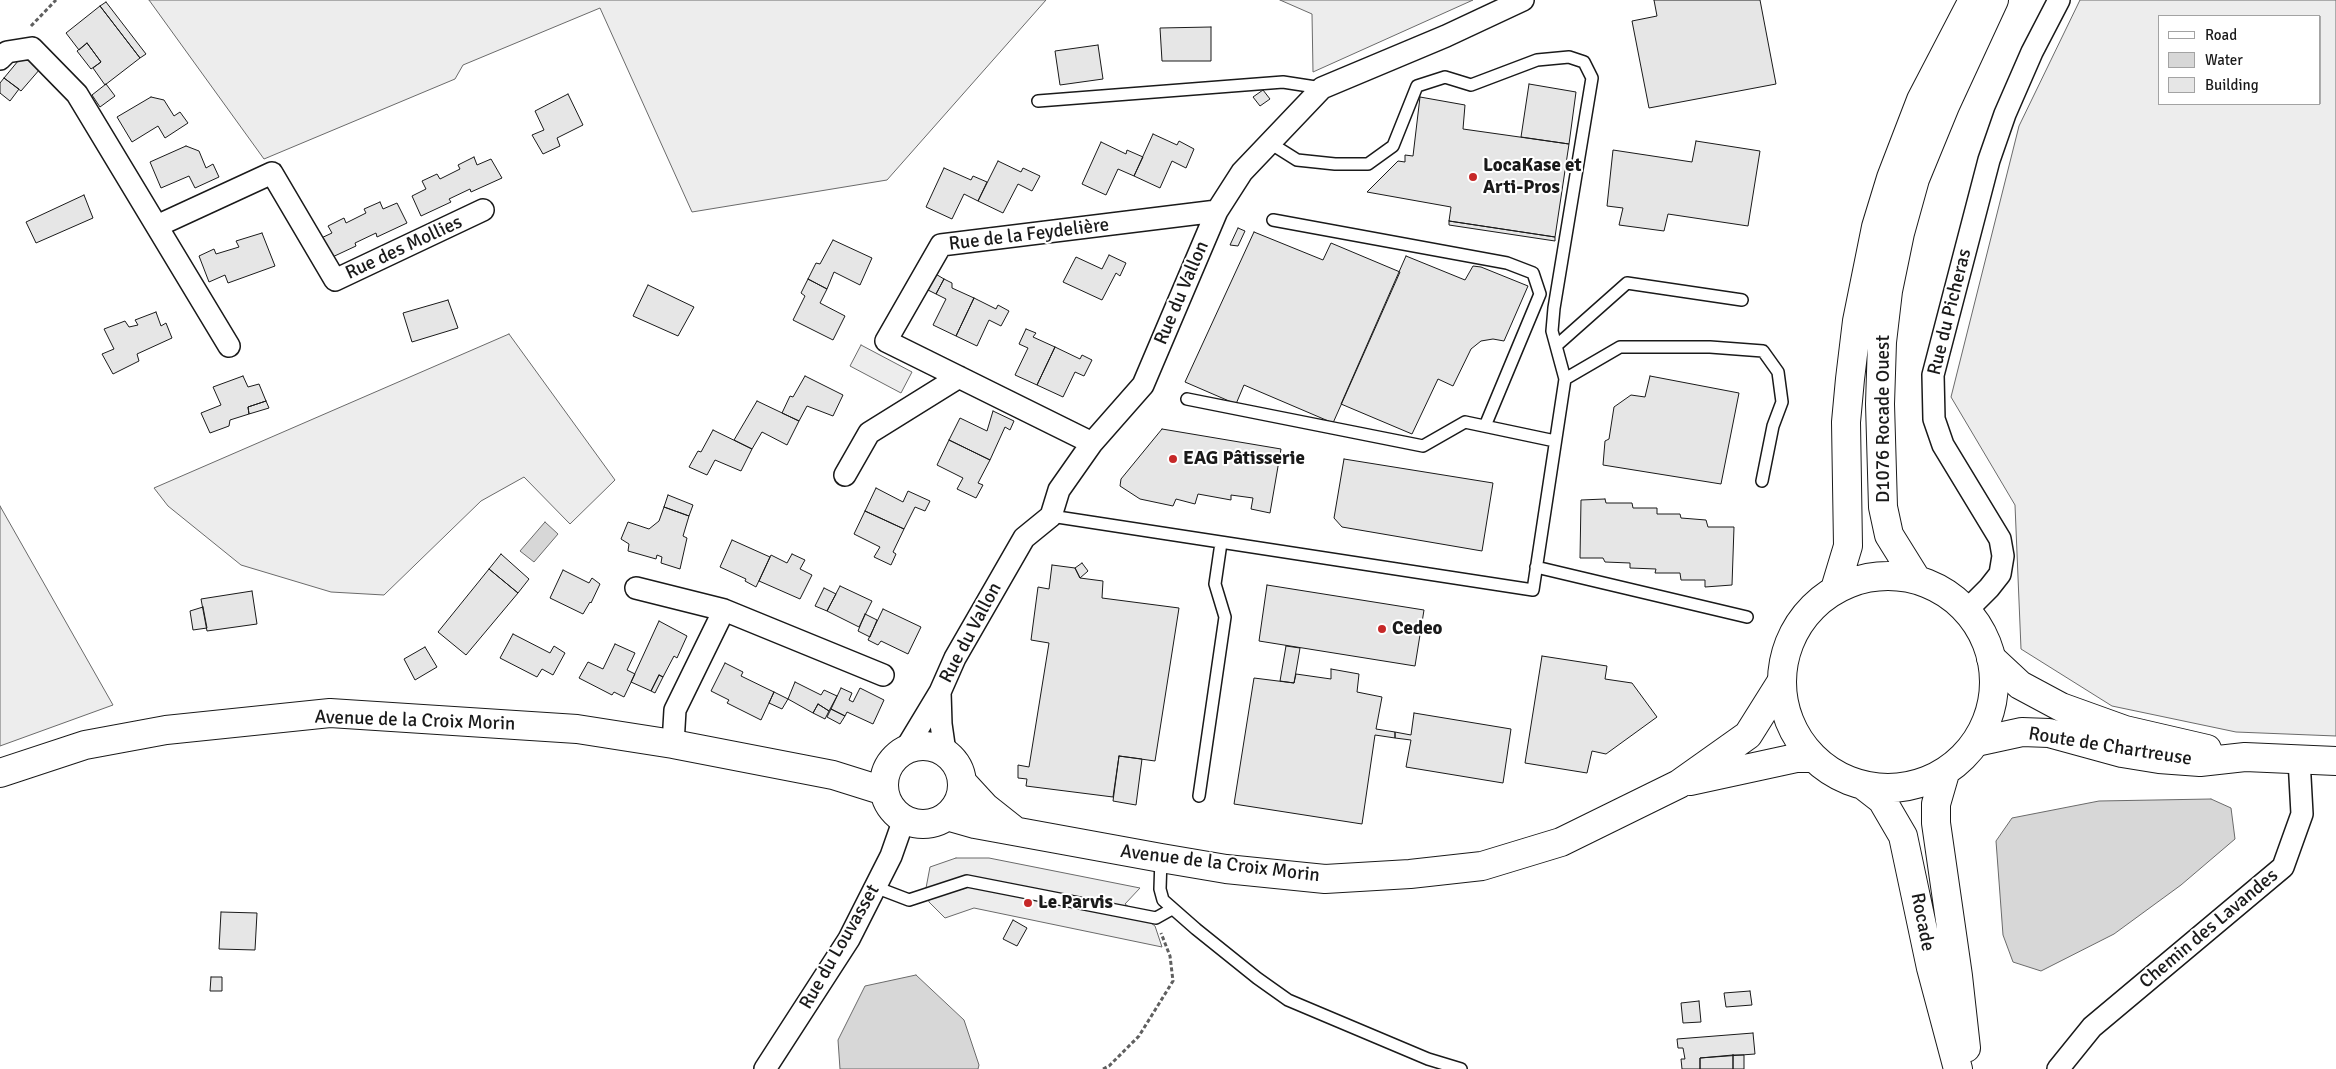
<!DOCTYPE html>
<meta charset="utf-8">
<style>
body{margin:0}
#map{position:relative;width:2336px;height:1069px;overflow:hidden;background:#fff;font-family:Signika,sans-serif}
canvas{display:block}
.legend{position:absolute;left:2158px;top:15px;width:162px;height:90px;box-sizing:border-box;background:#fff;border:1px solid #a3a3a3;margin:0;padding:6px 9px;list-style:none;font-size:15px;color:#1a1a1a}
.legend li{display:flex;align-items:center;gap:10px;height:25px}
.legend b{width:25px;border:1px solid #a3a3a3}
</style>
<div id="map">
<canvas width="2336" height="1069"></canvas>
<ul class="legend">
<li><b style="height:6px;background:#fff"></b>Road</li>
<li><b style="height:14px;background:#d7d7d7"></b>Water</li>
<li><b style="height:14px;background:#e6e6e6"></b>Building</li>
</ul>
</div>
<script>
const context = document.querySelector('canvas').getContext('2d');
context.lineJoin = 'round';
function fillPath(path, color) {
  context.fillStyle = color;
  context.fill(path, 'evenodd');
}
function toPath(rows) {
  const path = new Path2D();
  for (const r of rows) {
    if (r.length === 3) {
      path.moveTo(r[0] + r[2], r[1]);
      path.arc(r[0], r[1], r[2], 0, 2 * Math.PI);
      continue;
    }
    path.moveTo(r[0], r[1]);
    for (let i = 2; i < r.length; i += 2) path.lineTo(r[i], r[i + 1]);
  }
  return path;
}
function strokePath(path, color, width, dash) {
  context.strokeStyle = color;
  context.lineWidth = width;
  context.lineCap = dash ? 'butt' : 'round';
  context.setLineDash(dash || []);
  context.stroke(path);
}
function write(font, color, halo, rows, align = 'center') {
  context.font = font + ' Signika,sans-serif';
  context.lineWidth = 4;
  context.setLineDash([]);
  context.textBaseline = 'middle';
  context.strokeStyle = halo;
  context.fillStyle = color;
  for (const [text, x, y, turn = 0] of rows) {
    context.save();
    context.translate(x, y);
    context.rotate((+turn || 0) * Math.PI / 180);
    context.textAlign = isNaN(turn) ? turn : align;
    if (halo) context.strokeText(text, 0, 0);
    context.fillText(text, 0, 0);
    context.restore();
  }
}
const built = toPath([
 [149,0,1046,0,887,180,692,212,600,8,463,65,455,79,264,159,149,0],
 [1280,0,1473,0,1313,72,1312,14,1280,0],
 [2080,0,2336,0,2336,736,2236,732,2112,706,2021,649,2015,505,1951,397,2019,126,2080,0],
 [2160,16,2320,16,2320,104,2160,104,2160,16],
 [509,334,615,480,570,524,524,477,481,501,384,595,331,592,241,565,168,506,154,488,509,334],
 [861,345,912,372,901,393,850,366,861,345],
 [0,506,113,705,0,746,0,506],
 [956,858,989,858,1140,888,1125,904,1155,926,1162,947,974,908,945,918,929,902,926,888,930,867,956,858]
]);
fillPath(built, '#ededed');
strokePath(built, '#6a6a6a', 1);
const water = toPath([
 [545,522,558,534,534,562,520,551,545,522],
 [2211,799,2231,808,2235,839,2181,885,2114,934,2041,971,2013,962,2003,935,1996,841,2012,818,2099,801,2211,799],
 [916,975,964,1020,979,1065,978,1069,840,1069,838,1040,865,986,916,975]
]);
fillPath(water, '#d7d7d7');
strokePath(water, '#6a6a6a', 1);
const building = toPath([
 [1654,0,1760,0,1776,84,1649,108,1632,21,1657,16,1654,0],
 [106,2,146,54,140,58,100,6,106,2],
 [100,6,140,58,105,85,93,68,101,62,87,43,79,50,66,33,100,6],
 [1211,27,1211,61,1162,61,1160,28,1211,27],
 [87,43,101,62,91,69,77,51,87,43],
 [1098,45,1103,79,1060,85,1055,51,1098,45],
 [23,55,40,69,21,91,4,78,23,55],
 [4,78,19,89,10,101,0,93,0,83,4,78],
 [106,84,115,96,100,107,92,95,106,84],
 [1529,84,1576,92,1569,144,1521,137,1529,84],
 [1263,90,1270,99,1260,106,1253,97,1263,90],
 [568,94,583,125,557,138,560,146,543,154,532,135,544,130,535,111,568,94],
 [151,97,164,100,174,116,180,112,188,123,165,138,158,126,132,142,117,117,151,97],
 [1420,97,1465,105,1463,129,1569,144,1555,237,1449,221,1451,207,1367,192,1398,161,1405,162,1405,155,1413,156,1420,97],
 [1153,134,1177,145,1179,141,1194,149,1186,168,1172,161,1160,188,1134,176,1153,134],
 [1696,141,1760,151,1748,226,1668,214,1664,231,1619,225,1623,208,1607,206,1613,150,1692,162,1696,141],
 [1101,142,1126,154,1127,150,1143,157,1134,176,1118,169,1106,195,1082,184,1101,142],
 [186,146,199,151,206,168,213,164,219,177,195,188,189,176,161,188,150,162,186,146],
 [474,157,477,165,491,159,502,178,471,192,470,189,449,199,451,202,421,216,412,196,426,189,422,181,437,174,440,179,460,169,458,165,474,157],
 [998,161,1021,172,1023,168,1040,176,1032,191,1018,184,1003,213,978,201,998,161],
 [944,168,971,180,973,176,987,182,978,201,964,194,952,219,926,207,944,168],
 [84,195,93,218,36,243,26,222,84,195],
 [380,202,383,209,397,203,407,223,377,237,376,233,355,243,356,246,326,260,317,240,332,233,328,226,344,218,346,223,366,213,364,209,380,202],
 [1449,221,1555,237,1555,241,1449,225,1449,221],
 [1238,228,1245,231,1238,246,1230,245,1238,228],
 [1254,232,1323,260,1331,243,1400,272,1333,423,1244,385,1236,404,1185,382,1254,232],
 [262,233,275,266,228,283,225,275,209,282,199,256,214,249,216,254,239,247,236,241,262,233],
 [833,240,872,258,860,285,834,272,827,289,808,279,816,263,820,264,833,240],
 [1109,255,1126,263,1120,276,1116,273,1102,300,1063,282,1076,257,1102,269,1109,255],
 [1406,256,1465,280,1473,266,1481,267,1528,286,1504,341,1493,339,1481,341,1471,349,1453,386,1438,379,1412,434,1341,404,1406,256],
 [934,273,944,279,936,294,926,289,934,273],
 [808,279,827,289,820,303,845,316,833,340,793,320,805,296,801,293,808,279],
 [944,279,952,283,952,288,974,298,956,336,933,325,946,299,936,294,944,279],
 [648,285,694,307,678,336,633,316,648,285],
 [974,298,996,309,998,305,1009,311,1001,326,989,320,977,346,956,336,974,298],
 [448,300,458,328,412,342,403,313,448,300],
 [156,312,161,326,166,323,172,338,137,354,139,361,113,374,102,354,114,349,104,329,125,321,129,327,138,325,135,320,156,312],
 [1026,329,1036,333,1033,337,1055,347,1037,385,1015,375,1028,348,1019,344,1026,329],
 [1055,347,1080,359,1082,355,1092,360,1084,376,1075,372,1063,397,1037,385,1055,347],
 [243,376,248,387,259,384,266,401,248,407,249,414,230,420,229,426,210,433,201,413,221,405,213,387,243,376],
 [805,376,843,395,833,416,807,406,799,421,782,413,790,396,793,397,805,376],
 [1650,376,1739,393,1721,484,1603,465,1605,441,1609,439,1614,407,1631,395,1645,397,1650,376],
 [266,401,269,408,249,414,248,407,266,401],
 [757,401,799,421,787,445,762,432,752,449,734,440,757,401],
 [993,411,1014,421,1010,430,1005,427,990,460,949,440,960,418,987,431,993,411],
 [1162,429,1281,449,1270,513,1251,509,1253,498,1231,495,1231,500,1198,494,1195,504,1176,499,1173,506,1140,499,1120,486,1121,479,1162,429],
 [713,430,752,449,741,471,715,460,707,475,689,467,698,451,701,452,713,430],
 [949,440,990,460,978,483,983,485,976,498,957,489,963,478,937,465,949,440],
 [1344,459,1493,483,1482,551,1342,527,1334,518,1344,459],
 [876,488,903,502,908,491,930,501,925,511,915,507,904,529,865,511,876,488],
 [668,495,693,505,689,516,664,507,668,495],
 [1605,499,1606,503,1632,503,1633,508,1657,508,1657,514,1680,514,1681,518,1706,520,1708,527,1734,527,1732,585,1705,587,1705,580,1681,580,1680,573,1655,573,1656,569,1630,568,1630,563,1605,562,1603,558,1580,558,1581,500,1605,499],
 [664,507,689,516,683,536,687,538,680,569,661,563,662,557,657,555,656,559,628,551,629,544,621,539,628,522,649,529,659,521,664,507],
 [865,511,904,529,893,552,896,554,891,565,874,557,880,547,854,534,865,511],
 [732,540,770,557,756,587,745,581,746,579,720,567,732,540],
 [501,554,529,579,518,593,489,569,501,554],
 [792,554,805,560,800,569,812,575,800,599,759,581,771,555,787,563,792,554],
 [1082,563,1088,571,1080,578,1075,568,1082,563],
 [1052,565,1075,568,1080,578,1103,581,1102,598,1179,608,1155,761,1119,756,1113,797,1026,786,1027,779,1018,778,1018,765,1029,767,1049,643,1031,640,1038,587,1049,589,1052,565],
 [489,569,518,593,466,655,438,632,489,569],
 [563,570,589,583,592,578,600,584,591,603,590,602,583,614,550,598,563,570],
 [1267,585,1424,610,1415,666,1259,641,1267,585],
 [840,586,872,601,859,627,827,611,840,586],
 [824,588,836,594,827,611,815,606,824,588],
 [252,591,257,624,207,631,201,599,252,591],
 [203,607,207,628,193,630,190,611,203,607],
 [883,609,921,627,908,654,881,641,878,645,868,640,883,609],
 [865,614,877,620,870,637,858,631,865,614],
 [659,621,687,636,677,658,674,656,663,677,659,675,651,691,631,682,659,621],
 [513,634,550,653,554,646,565,653,553,675,542,669,537,677,500,658,513,634],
 [615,644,635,653,627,670,635,674,624,697,614,692,612,695,579,678,588,662,603,669,615,644],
 [1286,646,1300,648,1294,683,1280,681,1286,646],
 [425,647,437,667,415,680,404,659,425,647],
 [1542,656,1607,666,1605,679,1632,683,1657,717,1606,754,1592,751,1587,773,1525,763,1542,656],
 [725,663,743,672,741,676,774,692,761,720,727,703,729,700,711,691,725,663],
 [1331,669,1359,674,1357,692,1382,697,1376,729,1395,732,1395,738,1375,735,1362,824,1234,804,1254,678,1294,683,1296,674,1331,679,1331,669],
 [659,675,663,677,655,693,651,691,659,675],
 [795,682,821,695,824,690,837,696,829,711,818,704,813,713,788,699,795,682],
 [841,688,852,693,849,700,853,702,860,688,884,700,873,724,847,712,845,716,831,709,841,688],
 [774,692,788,699,782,709,769,703,774,692],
 [818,704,829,711,825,719,813,713,818,704],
 [831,709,845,716,840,724,827,717,831,709],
 [1414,713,1511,729,1503,783,1406,767,1411,740,1395,738,1395,732,1411,735,1414,713],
 [1119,756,1142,759,1136,805,1113,801,1119,756],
 [221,912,257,913,255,950,219,949,221,912],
 [1013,920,1027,928,1017,946,1003,939,1013,920],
 [211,977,222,977,222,991,210,991,211,977],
 [1750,991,1752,1005,1726,1007,1724,993,1750,991],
 [1699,1001,1701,1022,1683,1023,1681,1003,1699,1001],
 [1753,1033,1755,1054,1700,1058,1700,1069,1682,1069,1681,1059,1685,1059,1683,1048,1678,1048,1677,1039,1753,1033],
 [1733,1055,1744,1055,1744,1069,1733,1069,1733,1055],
 [1733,1055,1733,1069,1700,1069,1700,1058,1733,1055]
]);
fillPath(building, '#e6e6e6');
strokePath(building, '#1a1a1a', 1);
const lane = toPath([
 [1038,101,1283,82,1322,88],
 [1273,220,1507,263,1533,273,1540,294,1485,426],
 [1556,346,1627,283,1742,300],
 [1565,379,1620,347,1710,347,1763,351,1778,372,1782,402,1773,426,1762,481],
 [1187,399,1423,446,1465,422,1555,441],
 [1051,516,1533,590,1565,379,1552,331,1554,308,1592,78,1584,62,1569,57,1537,60,1471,85,1445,77,1417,86,1393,146,1368,164,1335,164,1297,160,1270,143],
 [1536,567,1747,617],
 [1199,796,1225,617,1215,584,1221,543],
 [1161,858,1160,889,1163,900,1196,929,1257,978,1288,1000,1428,1059,1461,1069],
 [875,887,909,900,967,881,1156,918,1172,909]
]);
const street = toPath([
 [0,59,7,52,32,48,77,94,229,346],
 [157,226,272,173,335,280,483,210],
 [1092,443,886,341,941,245,1217,211],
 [845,475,869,433,959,377],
 [636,588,724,610,883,675],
 [1966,611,1989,588,2000,574,2003,556,2000,539,1943,445,1934,419,1933,375,1989,160,2005,114,2032,52,2059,0],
 [940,692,941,724,945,752],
 [673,744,675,710,724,610],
 [905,750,940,692,955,658,1024,538,1051,516,1059,490,1092,443,1143,385,1217,211,1242,172,1322,88,1446,36,1523,0],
 [765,1069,849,939,891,856,904,819],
 [2058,1069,2092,1027,2283,867,2302,814,2299,759]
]);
const secondary = toPath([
 [1991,658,2020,685,2061,707,2125,730,2207,749],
 [1976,742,2022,732,2049,733,2122,753,2159,759,2200,762,2245,757,2336,761],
 [923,785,39],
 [0,773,85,745,166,730,330,713,577,729,673,744,833,775,884,791],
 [1690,781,1796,758,1812,758],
 [962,782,985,807,1014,830],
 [947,816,975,824,1161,858,1226,869,1325,879,1410,874,1482,866,1561,842,1679,784,1748,735,1780,684]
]);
const primary = toPath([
 [1888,682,106],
 [1917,580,1889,535,1883,507,1880,404,1882,342,1888,291,1900,233,1915,179,1945,106,1994,0],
 [1835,589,1848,546,1846,422,1850,379,1857,321,1876,227,1891,178,1921,100,1973,0],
 [1945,773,1936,804,1936,823,1958,976,1966,1048],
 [1864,786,1882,800,1903,836,1931,968,1958,1069]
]);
strokePath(lane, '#1a1a1a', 14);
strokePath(street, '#1a1a1a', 24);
strokePath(secondary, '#1a1a1a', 30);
strokePath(primary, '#1a1a1a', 30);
strokePath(toPath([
 [31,26,56,0],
 [1103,1069,1109,1066,1139,1036,1173,981,1170,956,1161,933]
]), '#5f5f5f', 3, [4, 2.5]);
strokePath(lane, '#fff', 11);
strokePath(street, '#fff', 21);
strokePath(secondary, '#fff', 28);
strokePath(primary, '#fff', 28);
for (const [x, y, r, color] of [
 [1473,177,5,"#c62828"],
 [1173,459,5,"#c62828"],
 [1382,629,5,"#c62828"],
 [1028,903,5,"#c62828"]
]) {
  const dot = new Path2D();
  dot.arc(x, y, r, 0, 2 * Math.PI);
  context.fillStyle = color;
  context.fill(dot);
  strokePath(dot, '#fff', 2);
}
write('bold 19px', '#1a1a1a', '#fff', [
 ["LocaKase et",1483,166],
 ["Arti-Pros",1483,188],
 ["EAG Pâtisserie",1183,459],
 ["Cedeo",1392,629],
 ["Le Parvis",1038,903]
], 'left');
write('19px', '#1a1a1a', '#fff', [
 ["Rue de la Feydelière",1029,235,-7],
 ["Rue des Mollies",404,248,-25],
 ["Rue du Vallon",1182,293,-67],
 ["Rue du Picheras",1950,312,-76],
 ["D1076 Rocade Ouest",1884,419,-90],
 ["Rue du Vallon",971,633,-62],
 ["Avenue de la Croix Morin",415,721,2],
 ["Route de Chartreuse",2110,747,9],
 ["Avenue de la Croix Morin",1220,864,7],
 ["Rocade",1922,922,79],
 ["Chemin des Lavandes",2209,929,-40],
 ["Rue du Louvasset",840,947,-60]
]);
</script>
